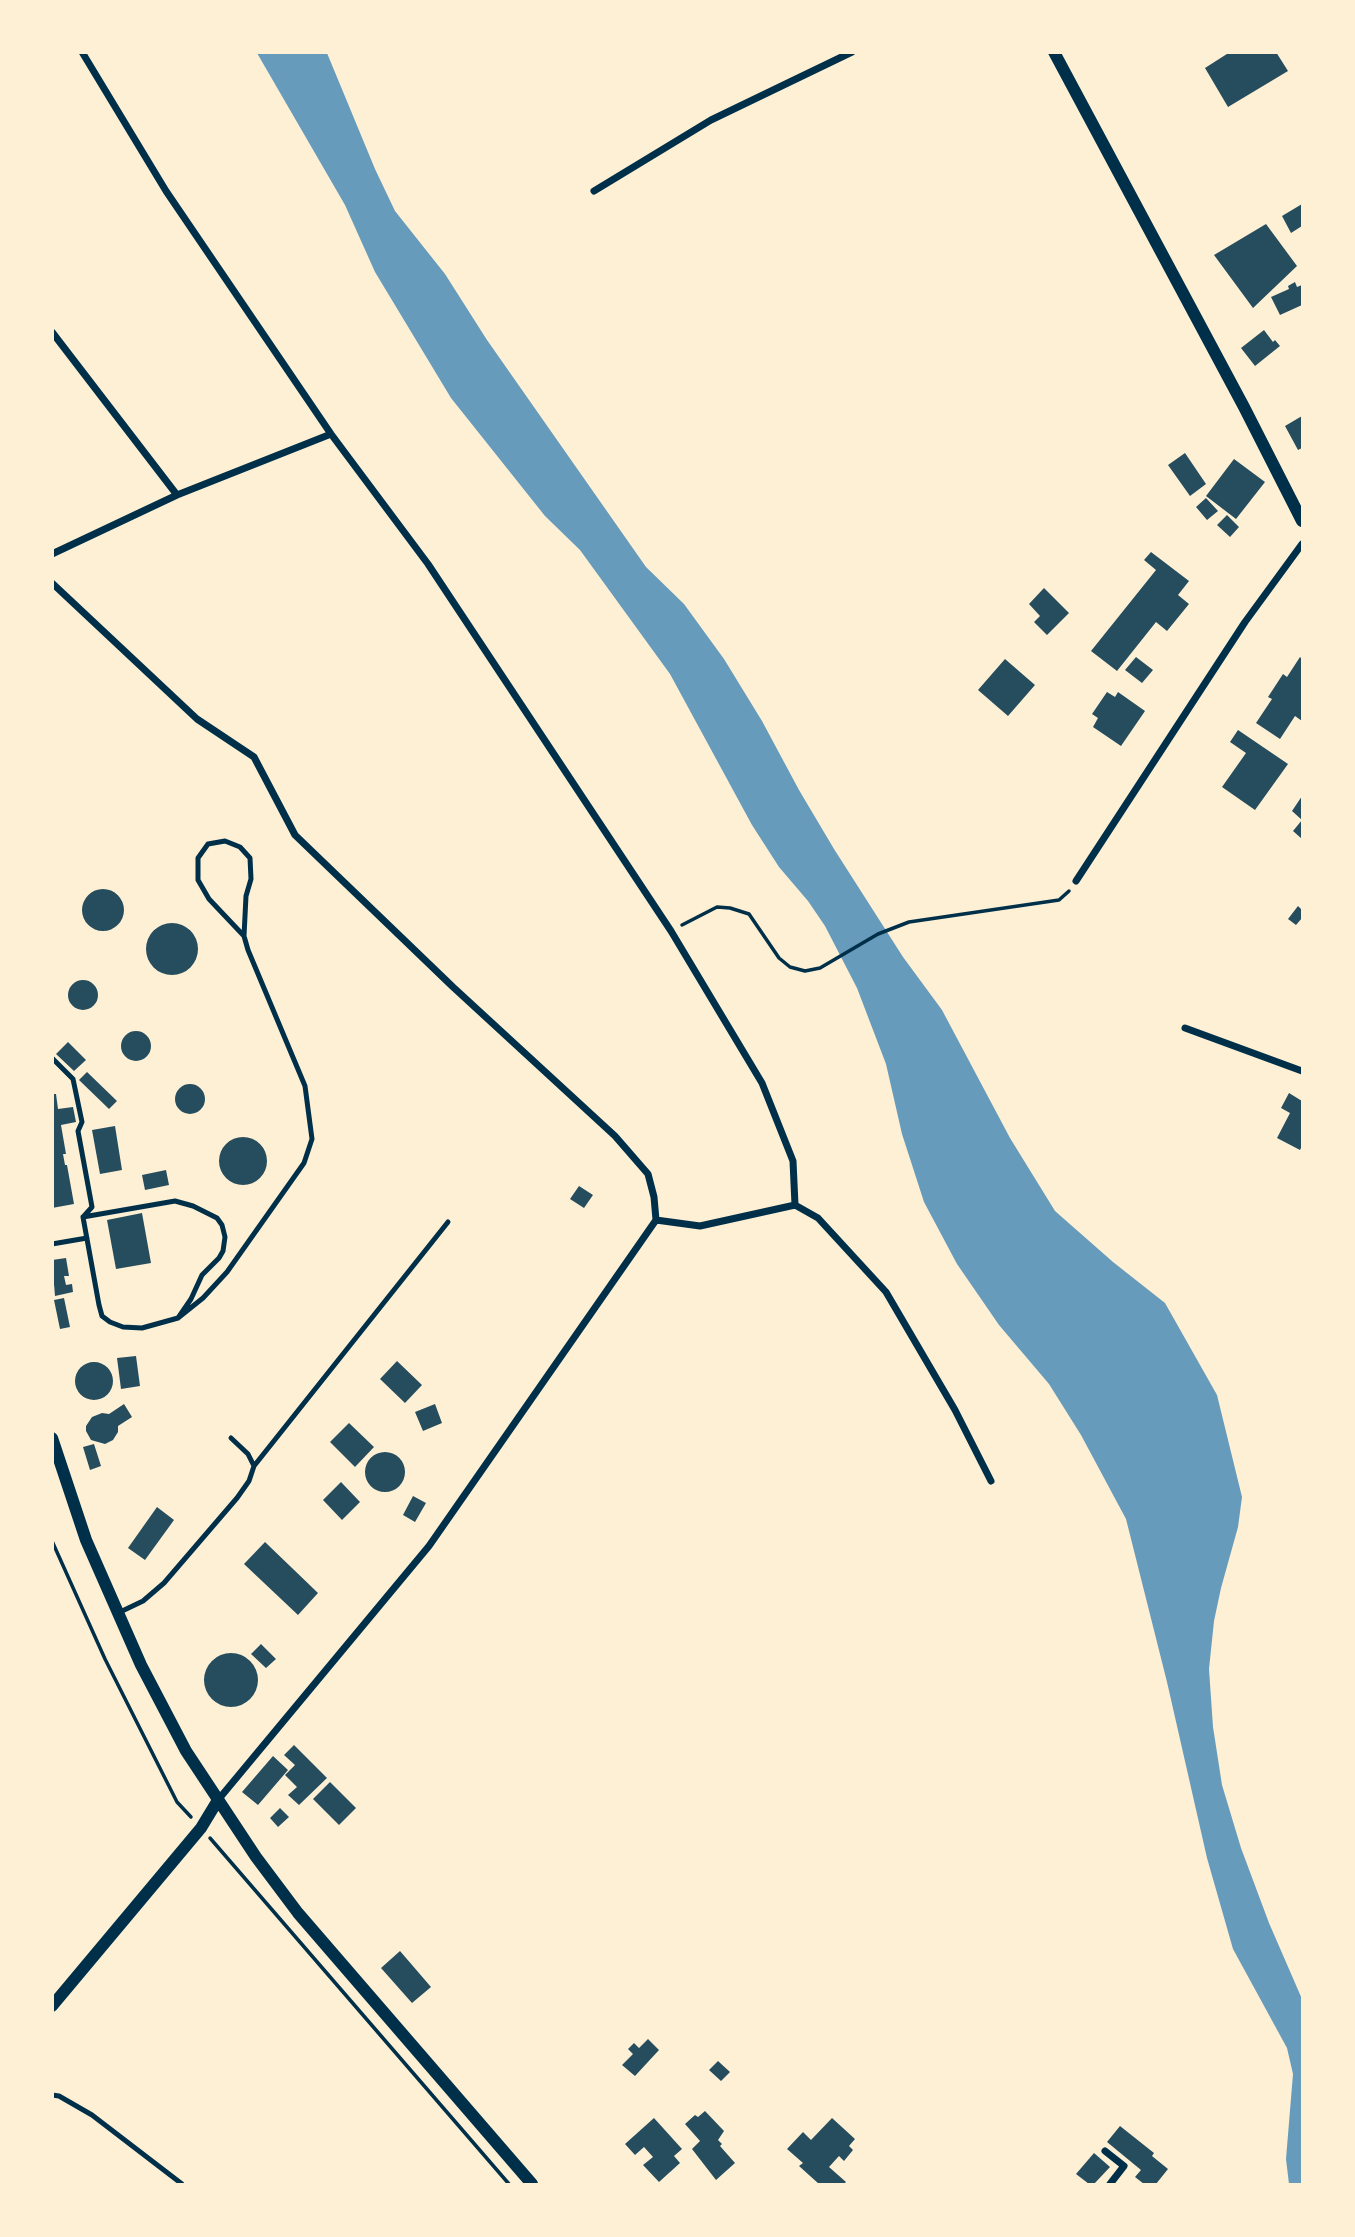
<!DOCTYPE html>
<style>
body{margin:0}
#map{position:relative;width:1355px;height:2237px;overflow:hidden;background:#fdf0d5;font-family:Jost,sans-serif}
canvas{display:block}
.frame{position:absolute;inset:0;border:54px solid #fdf0d5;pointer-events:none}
</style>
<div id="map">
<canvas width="1355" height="2237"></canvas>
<div class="frame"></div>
</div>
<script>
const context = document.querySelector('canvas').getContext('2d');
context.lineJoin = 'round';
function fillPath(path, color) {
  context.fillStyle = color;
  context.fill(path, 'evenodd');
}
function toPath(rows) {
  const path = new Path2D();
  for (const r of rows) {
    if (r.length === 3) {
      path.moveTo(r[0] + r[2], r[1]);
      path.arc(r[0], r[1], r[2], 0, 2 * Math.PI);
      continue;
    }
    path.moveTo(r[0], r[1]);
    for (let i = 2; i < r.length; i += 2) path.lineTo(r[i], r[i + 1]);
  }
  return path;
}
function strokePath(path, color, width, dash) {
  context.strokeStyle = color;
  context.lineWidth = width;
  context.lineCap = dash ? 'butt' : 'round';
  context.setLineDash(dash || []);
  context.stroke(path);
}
fillPath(toPath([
 [257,53,327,53,375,169,395,211,445,274,487,340,646,567,684,604,724,659,762,721,799,790,834,849,903,957,942,1010,1010,1138,1055,1211,1113,1262,1165,1303,1217,1395,1242,1497,1238,1527,1221,1588,1214,1621,1209,1669,1213,1727,1222,1785,1241,1848,1269,1923,1302,1999,1302,2184,1289,2184,1286,2159,1293,2074,1287,2048,1233,1949,1207,1858,1167,1682,1126,1519,1081,1435,1049,1384,999,1325,957,1264,924,1202,902,1134,886,1064,857,988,825,926,808,901,779,867,752,825,670,674,580,550,545,516,451,398,375,272,345,205]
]), '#669bbc');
fillPath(toPath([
 [1230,52,1276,52,1288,71,1228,107,1205,68],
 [1302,204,1302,226,1291,233,1282,216],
 [1266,224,1297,266,1253,308,1214,255],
 [1295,282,1297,287,1302,285,1302,305,1280,315,1271,297,1289,289,1288,286],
 [1264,330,1273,342,1275,340,1280,346,1255,366,1241,348],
 [1302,416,1302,448,1298,450,1285,426],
 [1185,453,1206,484,1190,496,1168,465],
 [1234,459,1265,482,1236,519,1206,496],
 [1206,498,1218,511,1207,520,1196,507],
 [1227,515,1239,527,1230,537,1217,525],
 [1151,552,1189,581,1178,595,1189,604,1167,631,1156,622,1117,671,1091,651,1156,570,1144,560],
 [1044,588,1069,613,1047,635,1034,622,1040,616,1029,604],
 [1136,657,1153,670,1142,683,1125,670],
 [1300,657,1302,659,1302,721,1295,716,1280,739,1256,723,1272,699,1268,697,1283,674,1287,677],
 [1005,659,1035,685,1008,716,978,690],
 [1107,692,1115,697,1118,692,1145,711,1121,746,1093,727,1098,718,1092,714],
 [1238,730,1288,764,1255,810,1222,787,1246,753,1230,742],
 [1302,796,1302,839,1293,831,1302,820,1292,811],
 [103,910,21],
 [1298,906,1302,910,1302,918,1296,925,1288,919],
 [172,949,26],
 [83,995,15],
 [136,1046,15],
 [68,1042,86,1060,74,1071,56,1054],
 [87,1072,117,1101,109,1109,79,1080],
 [190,1099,15],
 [1289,1093,1302,1101,1302,1146,1300,1150,1277,1138,1290,1113,1281,1108],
 [52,1094,56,1094,58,1109,73,1107,76,1122,61,1125,66,1154,63,1154,65,1165,67,1165,74,1204,52,1208],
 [115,1126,122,1170,100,1174,92,1130],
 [243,1161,24],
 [166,1170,169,1185,145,1190,142,1175],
 [579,1186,593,1195,584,1208,570,1199],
 [142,1213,151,1263,116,1269,107,1220],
 [66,1258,69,1276,64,1276,66,1285,72,1284,73,1292,55,1296,52,1260],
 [64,1298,70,1327,60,1329,54,1300],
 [136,1356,140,1386,121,1389,117,1358],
 [397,1361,422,1385,405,1403,380,1379],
 [94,1381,19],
 [124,1404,132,1417,118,1426,118,1432,113,1440,105,1444,91,1440,86,1431,86,1426,92,1417,102,1413,109,1414],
 [435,1404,442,1423,423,1431,415,1412],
 [349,1423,374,1447,355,1467,330,1442],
 [94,1444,101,1466,90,1470,83,1447],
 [385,1472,20],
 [341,1482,360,1502,342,1520,323,1500],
 [413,1496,426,1503,415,1522,403,1515],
 [157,1507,174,1520,145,1560,128,1548],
 [265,1542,318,1593,298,1615,244,1564],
 [261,1644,276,1659,266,1668,251,1654],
 [231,1680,27],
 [294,1745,327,1778,299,1805,288,1795,297,1787,285,1775,295,1765,284,1755],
 [273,1756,288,1770,258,1805,242,1792],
 [330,1782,356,1808,339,1825,313,1799],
 [280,1808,289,1817,278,1827,270,1818],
 [400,1951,431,1987,412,2003,381,1968],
 [648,2039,659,2050,635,2076,622,2065,633,2054,628,2049,634,2043,639,2048],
 [718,2061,730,2072,721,2081,709,2070],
 [705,2111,724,2131,718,2140,722,2144,720,2146,735,2163,716,2180,692,2149,700,2141,685,2124,695,2115,698,2117],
 [654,2118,682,2149,674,2156,680,2163,659,2182,643,2165,653,2157,644,2147,635,2155,625,2144],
 [832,2118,855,2139,849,2146,853,2150,844,2161,839,2156,829,2167,846,2182,844,2184,819,2184,799,2166,803,2163,787,2149,803,2132,811,2140],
 [1120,2126,1154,2153,1152,2156,1168,2169,1156,2184,1144,2184,1135,2177,1141,2170,1107,2142],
 [1094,2153,1110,2167,1094,2184,1089,2184,1076,2174]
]), '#264d5e');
strokePath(toPath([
 [682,925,717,907,730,908,749,914,779,958,790,967,805,971,820,968,878,934,909,922,1059,900,1069,891],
 [52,1541,105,1659,177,1802,191,1817],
 [210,1838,509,2184]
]), '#003049', 3.5);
strokePath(toPath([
 [52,1058,73,1079,82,1122,78,1131,92,1207,84,1216],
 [175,1201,193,1206,217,1218,222,1225,225,1237,223,1251,219,1258,202,1275,191,1299,178,1318,142,1328,123,1327,110,1322,102,1316,99,1305,83,1217,175,1201],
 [52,1244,87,1238],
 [178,1318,203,1298,227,1272,304,1163,312,1139,305,1086,248,950,244,936,246,896,251,879,250,858,240,847,225,841,208,844,198,858,198,880,209,899,244,936],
 [254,1466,448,1222],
 [118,1613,143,1601,164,1583,237,1498,249,1481,254,1466,248,1454,231,1438],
 [52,2095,59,2096,92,2115,182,2184]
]), '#003049', 5);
strokePath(toPath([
 [82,52,166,191,331,434,428,564,671,931,762,1083,793,1161,795,1205],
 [594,191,711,120,852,52],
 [52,332,177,495],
 [52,554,177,495,331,434],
 [52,583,197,719,254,757,295,835,453,987,615,1136,648,1174,654,1197,656,1220,429,1546,218,1800],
 [1076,881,1245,622,1302,544],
 [1185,1028,1302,1071],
 [656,1220,700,1226,795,1205,818,1218,886,1292,955,1410,991,1481],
 [1105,2151,1124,2166,1110,2184]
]), '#003049', 7);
strokePath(toPath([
 [1054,52,1244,407,1302,521],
 [52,1438,86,1540,141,1665,186,1751,256,1857,298,1913,532,2184],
 [52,2006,201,1828,218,1800]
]), '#003049', 12);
</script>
